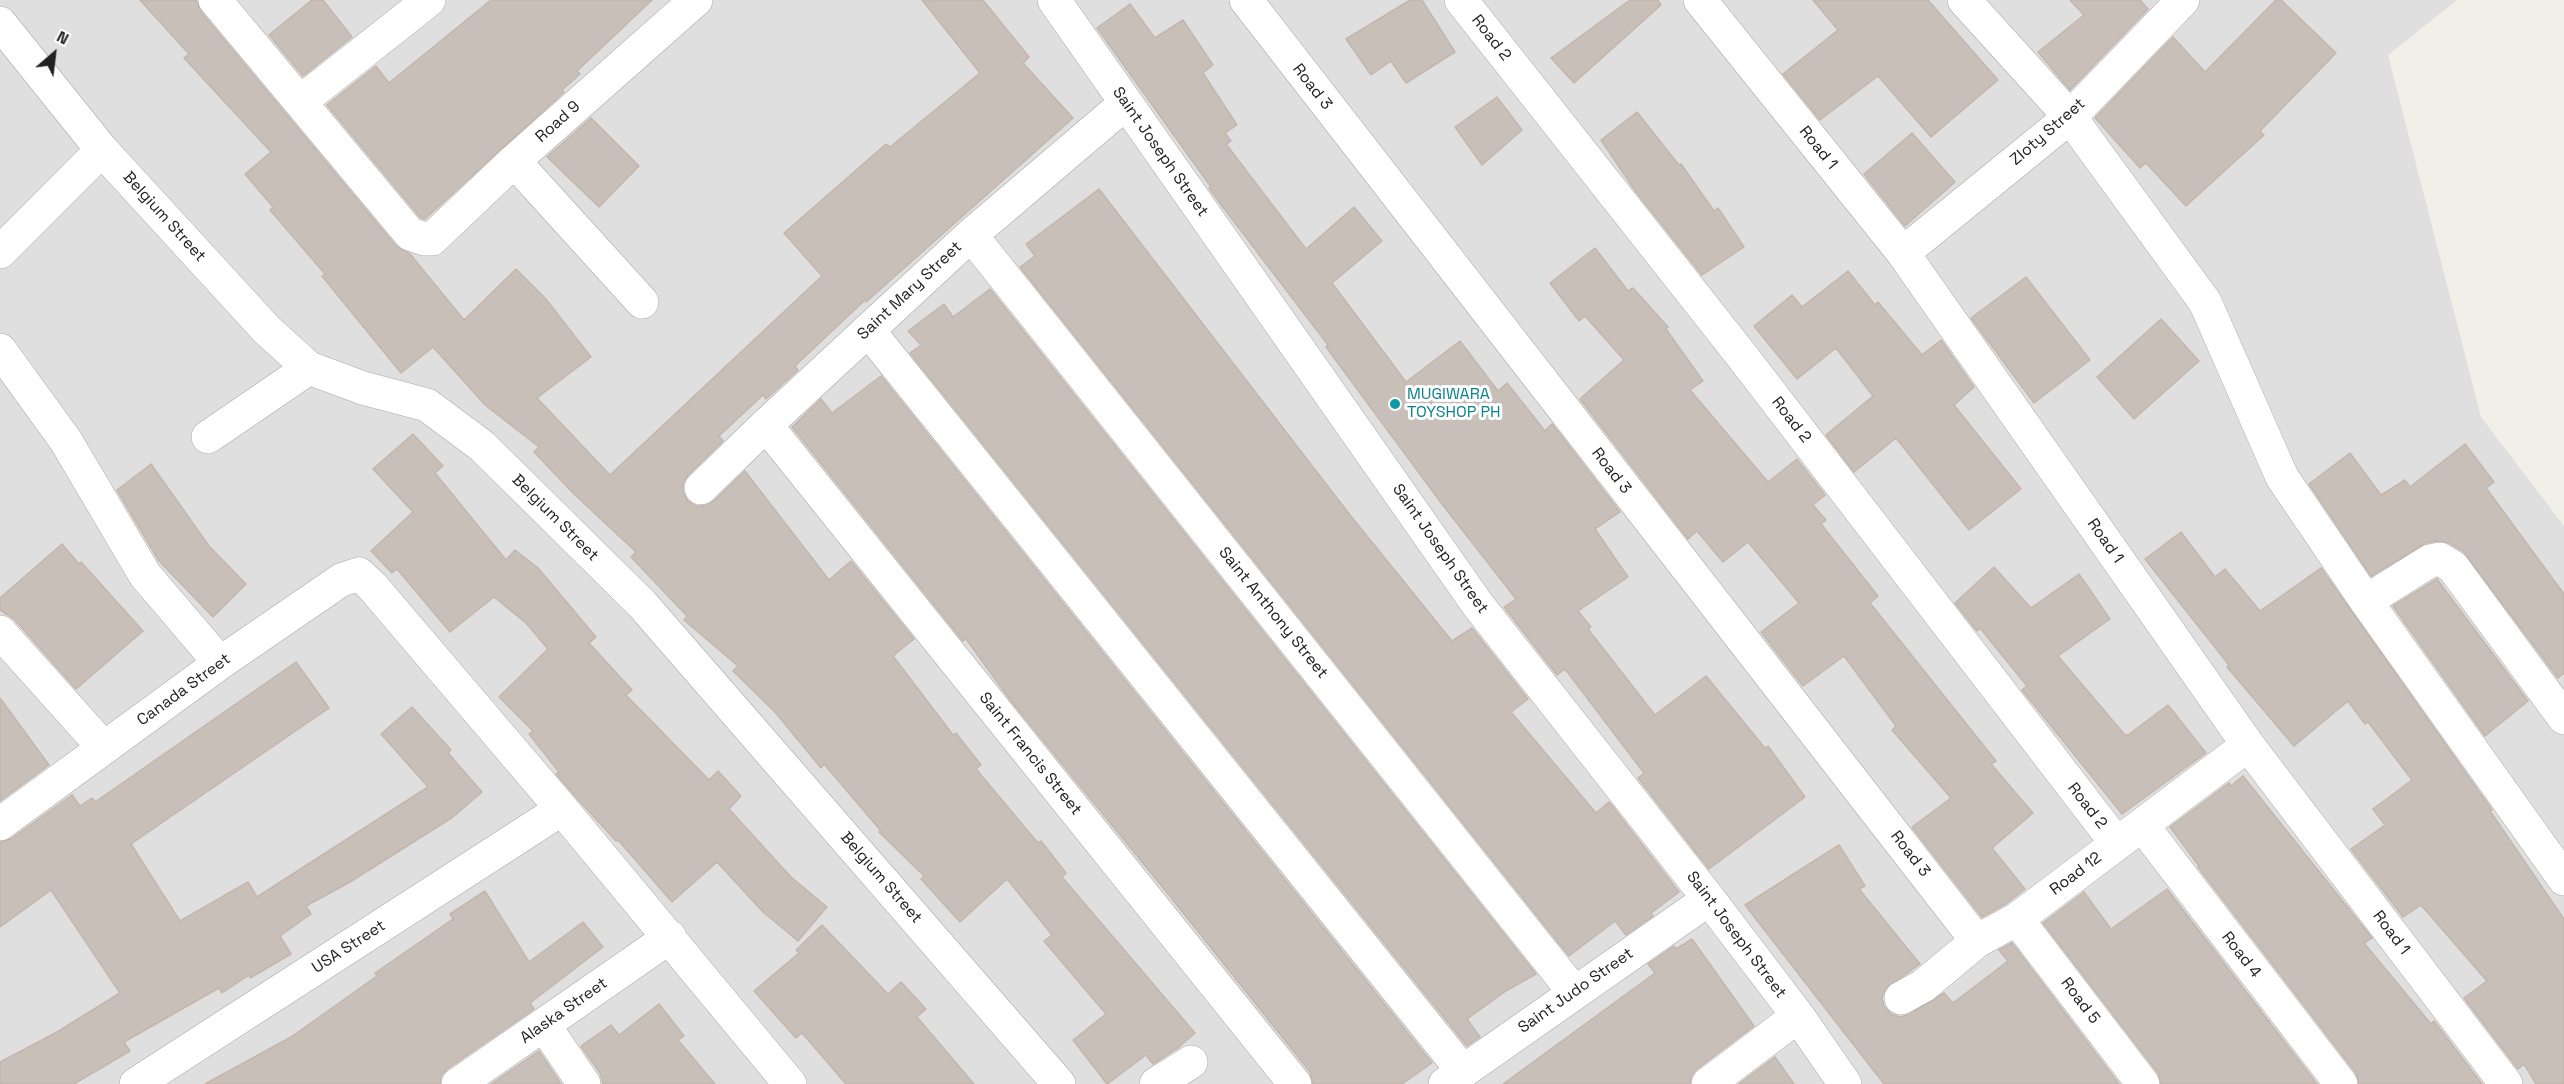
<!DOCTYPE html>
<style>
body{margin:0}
#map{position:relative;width:2564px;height:1084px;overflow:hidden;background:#f2efe9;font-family:"Space Grotesk",sans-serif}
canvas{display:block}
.north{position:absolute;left:24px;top:24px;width:60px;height:60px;-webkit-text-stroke:4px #fff;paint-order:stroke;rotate:28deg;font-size:16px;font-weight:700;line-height:24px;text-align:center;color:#222}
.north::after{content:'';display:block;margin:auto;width:21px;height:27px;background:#222;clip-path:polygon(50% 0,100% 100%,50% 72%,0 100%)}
</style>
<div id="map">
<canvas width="2564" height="1084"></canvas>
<div class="north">N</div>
</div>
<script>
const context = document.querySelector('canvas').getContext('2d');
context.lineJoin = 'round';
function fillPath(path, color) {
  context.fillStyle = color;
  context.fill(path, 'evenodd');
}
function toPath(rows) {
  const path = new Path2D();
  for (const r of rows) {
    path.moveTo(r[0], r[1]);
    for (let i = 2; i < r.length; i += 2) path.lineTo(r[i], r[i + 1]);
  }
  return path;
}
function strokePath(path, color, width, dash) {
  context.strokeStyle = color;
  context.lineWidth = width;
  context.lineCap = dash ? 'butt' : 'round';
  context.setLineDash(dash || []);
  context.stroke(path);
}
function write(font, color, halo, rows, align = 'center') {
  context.font = font + ' "Space Grotesk",sans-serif';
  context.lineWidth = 6;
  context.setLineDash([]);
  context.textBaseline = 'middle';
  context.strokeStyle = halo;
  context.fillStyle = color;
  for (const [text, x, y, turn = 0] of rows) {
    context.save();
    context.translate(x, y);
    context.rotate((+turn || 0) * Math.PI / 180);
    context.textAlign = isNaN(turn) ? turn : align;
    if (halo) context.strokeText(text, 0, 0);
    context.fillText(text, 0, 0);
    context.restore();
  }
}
fillPath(toPath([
 [0,0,2457,0,2388,55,2481,417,2564,526,2564,1084,0,1084]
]), '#e0dfdf');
const building = toPath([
 [140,0,196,0,201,12,396,246,410,254,464,320,516,269,545,298,591,357,537,398,610,475,822,276,784,233,886,144,890,147,980,73,922,0,983,0,1029,57,1023,63,1073,118,866,302,865,300,795,366,798,370,766,399,763,395,719,436,723,441,688,475,683,483,683,492,688,501,696,506,706,506,714,501,745,471,829,580,851,561,914,639,893,656,953,735,956,733,981,765,976,769,1038,843,1041,841,1066,873,1062,877,1195,1033,1179,1047,1153,1064,1146,1055,1107,1084,1073,1040,1106,1014,1044,941,1052,935,1007,879,960,922,921,879,924,876,879,832,881,831,824,764,821,768,775,712,733,671,738,666,684,620,687,616,631,557,636,552,573,493,534,452,539,447,485,405,433,347,401,373,322,276,325,274,270,210,273,207,245,174,271,152,184,58,189,54,140,0],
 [312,0,323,0,352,37,303,76,269,35,312,0],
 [491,0,652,0,577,71,580,74,562,90,564,92,425,219,421,218,327,105,376,66,389,83,491,0],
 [1410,0,1422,0,1455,52,1406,83,1391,61,1371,75,1346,39,1410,0],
 [1630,0,1658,0,1661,5,1574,83,1551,58,1630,0],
 [1813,0,1928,0,1998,80,1931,137,1878,76,1820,120,1783,74,1838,30,1813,0],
 [2070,0,2140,0,2148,9,2070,90,2038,52,2084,15,2070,0],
 [2276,0,2281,0,2336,53,2260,131,2264,135,2186,206,2146,163,2140,168,2095,118,2173,37,2205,72,2276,0],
 [1130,4,1155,38,1183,20,1213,65,1203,73,1237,125,1225,133,1231,141,1226,144,1306,249,1354,207,1382,241,1332,283,1406,382,1460,341,1498,391,1507,383,1545,431,1552,424,1620,512,1595,529,1628,577,1578,611,1591,627,1588,629,1655,715,1706,676,1765,748,1768,746,1805,797,1709,869,1638,778,1644,773,1565,669,1557,675,1504,607,1516,599,1442,504,1326,347,1328,345,1219,202,1209,188,1211,187,1097,28,1130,4],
 [1497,97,1522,130,1482,165,1455,127,1497,97],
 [1637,112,1679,165,1681,164,1714,211,1718,208,1744,247,1702,275,1636,192,1601,140,1637,112],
 [591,118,639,166,599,207,547,157,591,118],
 [1912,133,1955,182,1905,226,1864,174,1912,133],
 [1099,189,1350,515,1452,641,1472,628,1528,699,1511,712,1596,813,1609,802,1679,892,1651,913,1653,916,1626,935,1615,921,1569,956,1020,267,1035,256,1026,244,1099,189],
 [1595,248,1628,291,1633,288,1668,327,1666,329,1703,381,1690,390,1768,482,1797,459,1825,495,1813,505,1826,520,1821,524,1878,596,1870,603,1996,761,1991,764,2033,813,1992,848,2025,889,2007,903,1982,917,1912,827,1951,798,1892,730,1896,726,1844,656,1803,686,1761,632,1799,603,1748,542,1723,562,1697,531,1688,539,1580,399,1624,360,1585,316,1579,321,1550,283,1595,248],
 [1848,271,1875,305,1878,302,1922,355,1941,340,1974,387,1954,405,2021,489,1969,530,1896,438,1854,472,1826,435,1873,396,1836,348,1797,379,1754,326,1792,295,1802,307,1848,271],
 [2026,277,2090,360,2034,403,1971,318,2026,277],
 [990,289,1536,974,1506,991,1467,1019,1480,1037,1467,1046,910,353,921,345,908,331,944,304,953,317,990,289],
 [2161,319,2199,361,2134,419,2097,377,2161,319],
 [881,376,1432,1063,1402,1084,1313,1084,1310,1072,1168,894,1011,701,966,639,963,641,792,427,821,399,832,413,881,376],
 [413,434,443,466,435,473,506,560,515,550,538,568,596,637,589,643,632,690,626,695,709,780,718,771,741,796,729,809,791,877,827,907,798,941,763,912,717,862,672,902,618,840,616,841,582,804,556,774,559,772,529,734,533,731,499,697,548,649,526,623,494,597,450,632,397,569,392,573,371,551,413,512,373,469,413,434],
 [2465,444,2494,482,2486,488,2564,594,2564,673,2558,678,2463,551,2449,543,2437,541,2426,543,2371,576,2309,484,2350,453,2381,495,2405,480,2410,487,2465,444],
 [151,464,209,546,246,584,213,617,159,561,117,490,151,464],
 [2181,532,2215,577,2225,569,2260,611,2321,568,2492,810,2490,811,2564,919,2564,1084,2536,1084,2524,1064,2518,1069,2464,998,2487,981,2421,905,2403,917,2351,849,2385,825,2373,809,2412,780,2368,722,2365,724,2348,701,2294,746,2227,667,2229,665,2145,559,2181,532],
 [62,544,79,564,81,562,143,631,76,689,14,619,0,610,0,598,62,544],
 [1994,567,2031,608,2079,574,2110,619,2058,656,2125,735,2128,735,2168,705,2206,753,2122,814,2022,690,2027,686,1980,628,1977,631,1955,603,1994,567],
 [2437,579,2528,701,2485,736,2393,606,2437,579],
 [296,662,329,708,131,844,180,921,248,882,257,897,428,787,381,734,412,707,451,750,448,753,482,792,453,817,350,882,306,906,311,914,280,936,291,954,250,978,249,975,222,993,219,988,124,1042,130,1051,74,1084,0,1084,0,1062,57,1032,120,993,51,890,0,927,0,842,11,839,72,795,80,806,92,798,95,802,296,662],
 [0,698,49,765,0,801,0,698],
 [2243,776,2372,938,2364,943,2431,1024,2434,1021,2482,1084,2359,1084,2356,1073,2198,867,2199,866,2170,827,2229,783,2231,786,2243,776],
 [1839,845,1865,886,1859,889,1920,964,1885,989,1882,998,1884,1006,1891,1014,1900,1017,1910,1014,1944,993,1953,1003,2008,961,1999,950,2012,943,2119,1084,1884,1084,1745,905,1839,845],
 [2167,889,2317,1084,2161,1084,2158,1073,2043,923,2084,892,2111,929,2167,889],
 [485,891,529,962,583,922,603,947,530,1003,534,1009,447,1069,441,1076,440,1084,205,1084,291,1037,377,976,375,973,453,919,450,914,485,891],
 [822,925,888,994,901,982,926,1009,917,1017,974,1084,846,1084,802,1033,796,1038,754,991,799,953,796,950,822,925],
 [1692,939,1754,1026,1697,1069,1691,1076,1690,1084,1503,1084,1655,973,1648,964,1674,946,1676,949,1692,939],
 [659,1004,684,1036,678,1040,715,1084,603,1084,600,1073,581,1046,611,1025,619,1035,659,1004],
 [539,1051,561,1084,491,1084,539,1051],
 [1775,1057,1794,1084,1739,1084,1775,1057]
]);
fillPath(building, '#c7bfb8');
strokePath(building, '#c4b6ab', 1.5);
const minor = toPath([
 [215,0,410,234,425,239,432,239,514,161,696,0],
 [1054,0,1478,605,1709,899,1798,1016,1845,1084],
 [1246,0,1977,941],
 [1461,0,1742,356,2117,844],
 [1700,0,1903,253,2248,745,2506,1084],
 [1964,0,2070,117,2205,302,2282,477,2366,601,2564,879],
 [0,23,102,150,267,330,309,368,363,388,427,405,482,446,642,604,1059,1084],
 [300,102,429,0],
 [514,161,642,302],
 [971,235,1574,992],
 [0,252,102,150],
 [1903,253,2070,117,2183,0],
 [868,330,1462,1070],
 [0,350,66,441,145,575,220,663],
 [766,425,1295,1084],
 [208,437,309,368],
 [701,488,766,425,971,235,1126,103],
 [2366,601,2430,561,2440,559,2453,567,2564,718],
 [0,632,104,748],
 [0,824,220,663,341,580,359,574,372,586,562,809,790,1084],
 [2142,825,2341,1084],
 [2017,919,2143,1084],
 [1901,998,1923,986,1977,941,2017,919,2248,745],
 [544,1025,584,1084],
 [136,1084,562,809],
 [458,1084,670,937],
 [1156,1084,1191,1062],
 [1445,1084,1709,899],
 [1708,1084,1798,1016]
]);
strokePath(minor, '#a9a9a9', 34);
strokePath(minor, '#fff', 33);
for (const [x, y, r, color] of [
 [1395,404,6,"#0f9aa8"]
]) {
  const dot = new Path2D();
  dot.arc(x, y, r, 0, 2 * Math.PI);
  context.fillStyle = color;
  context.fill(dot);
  strokePath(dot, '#fff', 2);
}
write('16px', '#222', '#fff', [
 ["Road 2",1491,38,52],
 ["Road 3",1312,87,52],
 ["Road 9",558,122,-42],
 ["Zloty Street",2048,132,-41],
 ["Road 1",1818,148,51],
 ["Saint Joseph Street",1160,152,55],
 ["Belgium Street",164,217,48],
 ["Saint Mary Street",910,291,-43],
 ["Road 2",1791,420,52],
 ["Road 3",1611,471,52],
 ["Belgium Street",555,518,45],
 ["Road 1",2105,541,55],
 ["Saint Joseph Street",1440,549,55],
 ["Saint Anthony Street",1273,613,51],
 ["Canada Street",184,690,-36],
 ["Saint Francis Street",1030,754,51],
 ["Road 2",2087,806,52],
 ["Road 3",1910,854,52],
 ["Road 12",2076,874,-37],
 ["Belgium Street",881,878,49],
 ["Road 1",2391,933,53],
 ["Saint Joseph Street",1736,935,53],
 ["USA Street",349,947,-33],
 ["Road 4",2241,955,52],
 ["Saint Judo Street",1576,991,-35],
 ["Road 5",2080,1001,53],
 ["Alaska Street",564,1011,-35]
]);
write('16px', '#0d838f', '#fff', [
 ["MUGIWARA",1407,395],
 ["TOYSHOP PH",1407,413]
], 'left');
</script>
